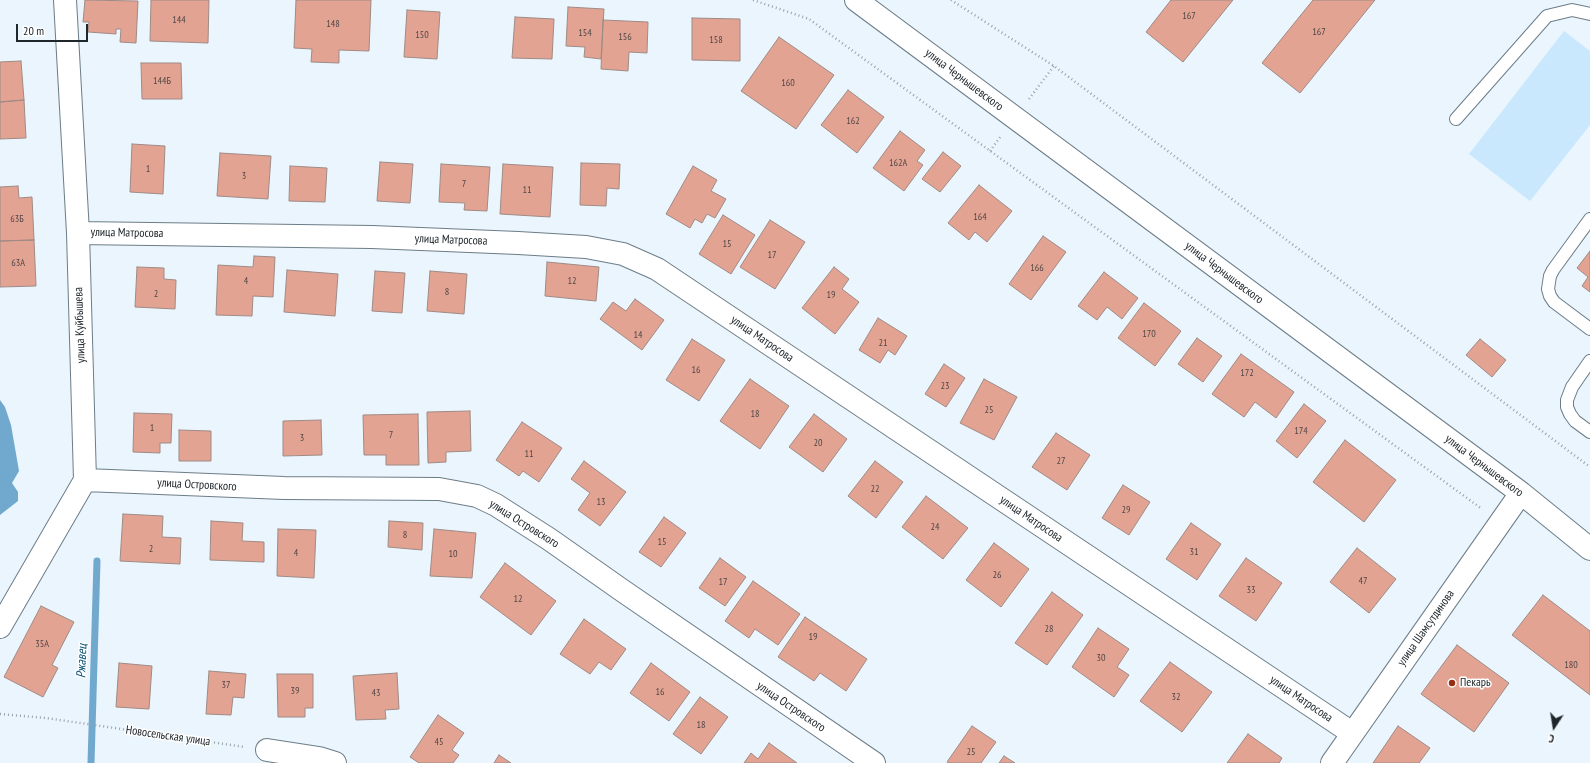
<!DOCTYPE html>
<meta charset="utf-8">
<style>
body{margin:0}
#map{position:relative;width:1590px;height:763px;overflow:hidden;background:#eaf5fd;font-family:"PT Sans Narrow",sans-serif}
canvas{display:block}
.north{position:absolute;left:1534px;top:707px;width:40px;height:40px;-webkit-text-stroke:3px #fff;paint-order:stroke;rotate:192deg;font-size:11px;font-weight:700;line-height:16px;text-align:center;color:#20272b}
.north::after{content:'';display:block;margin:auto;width:14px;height:18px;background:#20272b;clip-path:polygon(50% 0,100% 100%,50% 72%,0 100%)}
.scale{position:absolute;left:16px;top:24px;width:72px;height:18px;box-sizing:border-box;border:2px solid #20272b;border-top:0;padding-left:5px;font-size:12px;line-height:14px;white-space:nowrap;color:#20272b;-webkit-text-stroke:3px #fff;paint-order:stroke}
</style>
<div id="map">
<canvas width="1590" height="763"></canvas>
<div class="north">С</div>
<div class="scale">20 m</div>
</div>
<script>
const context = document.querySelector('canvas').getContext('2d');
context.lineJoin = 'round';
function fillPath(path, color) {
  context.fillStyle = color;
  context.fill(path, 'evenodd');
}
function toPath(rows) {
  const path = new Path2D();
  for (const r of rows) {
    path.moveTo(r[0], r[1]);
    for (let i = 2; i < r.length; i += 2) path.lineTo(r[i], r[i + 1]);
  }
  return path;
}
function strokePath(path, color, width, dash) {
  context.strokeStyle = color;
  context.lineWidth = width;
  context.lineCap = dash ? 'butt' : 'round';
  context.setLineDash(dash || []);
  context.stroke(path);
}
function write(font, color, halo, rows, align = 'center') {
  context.font = font + ' "PT Sans Narrow",sans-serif';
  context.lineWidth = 3;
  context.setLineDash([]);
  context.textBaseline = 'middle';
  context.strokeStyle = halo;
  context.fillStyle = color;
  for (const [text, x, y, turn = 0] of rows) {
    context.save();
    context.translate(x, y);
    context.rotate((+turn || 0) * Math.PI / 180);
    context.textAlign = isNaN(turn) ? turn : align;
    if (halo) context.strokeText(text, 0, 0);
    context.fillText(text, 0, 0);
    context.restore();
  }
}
fillPath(toPath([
 [1564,31,1590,51,1590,125,1530,201,1469,154]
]), '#cae8fd');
fillPath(toPath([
 [0,400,5,407,11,425,19,471,12,483,18,492,18,501,0,515]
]), '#71a8cd');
strokePath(toPath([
 [91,763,97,561]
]), '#71a8cd', 7);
const building = toPath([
 [85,0,138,1,136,43,120,42,121,29,116,29,116,34,88,32,89,22,83,22,85,0],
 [151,0,209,0,208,43,150,41,151,0],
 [296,0,371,0,369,51,339,50,339,63,311,62,312,49,294,48,296,0],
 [1171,0,1233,0,1183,62,1146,32,1171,0],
 [1313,0,1375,0,1300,93,1262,63,1313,0],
 [568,7,604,9,601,59,584,57,585,47,566,46,568,7],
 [407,10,440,12,437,59,404,57,407,10],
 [515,17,554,19,552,59,512,58,515,17],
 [692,18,740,19,740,61,692,60,692,18],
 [603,20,648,22,647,53,629,52,628,71,601,69,603,20],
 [779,37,834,75,796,129,741,91,779,37],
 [21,61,24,100,0,102,0,62,21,61],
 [141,63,181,63,182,99,142,99,141,63],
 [848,90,884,117,857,153,821,125,848,90],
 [24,100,26,138,0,139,0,102,24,100],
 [900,131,925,150,917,161,923,165,904,191,873,168,900,131],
 [132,144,165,146,163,194,130,192,132,144],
 [943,152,961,166,940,192,922,179,943,152],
 [220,153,271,156,268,199,217,196,220,153],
 [380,162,413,164,410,203,377,201,380,162],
 [581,163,620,164,619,189,607,188,606,206,580,205,581,163],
 [441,164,490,167,487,211,464,210,465,203,439,202,441,164],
 [503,164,553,167,550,217,500,214,503,164],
 [290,166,327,168,325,202,289,201,290,166],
 [693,166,717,180,711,191,726,199,715,218,707,214,702,223,695,219,690,228,666,214,693,166],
 [979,185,1012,211,987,242,975,232,969,240,948,223,979,185],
 [18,186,19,198,32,197,34,240,0,241,0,187,18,186],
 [723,215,755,235,731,274,699,254,723,215],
 [770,220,805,242,775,289,740,267,770,220],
 [1043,236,1066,252,1031,300,1009,284,1043,236],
 [34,240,36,286,0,287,0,241,34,240],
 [1590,251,1590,292,1582,286,1588,277,1577,268,1590,251],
 [254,256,275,257,273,297,253,296,252,316,216,315,218,265,253,267,254,256],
 [547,262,599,267,596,301,545,296,547,262],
 [137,267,164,268,164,279,176,280,175,309,135,307,137,267],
 [834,267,849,279,842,289,859,302,835,334,802,308,834,267],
 [287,270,338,274,335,316,284,312,287,270],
 [375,271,405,273,402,313,372,311,375,271],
 [430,271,467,274,464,314,427,311,430,271],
 [1104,272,1138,298,1122,319,1107,307,1097,320,1078,306,1104,272],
 [635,299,664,320,642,350,600,319,613,302,626,311,635,299],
 [1144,303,1181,331,1155,366,1118,338,1144,303],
 [878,318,907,336,895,355,888,350,880,363,859,350,878,318],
 [1197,338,1222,356,1203,382,1178,364,1197,338],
 [692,339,725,360,699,401,666,380,692,339],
 [1480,339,1506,360,1492,377,1466,355,1480,339],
 [1241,354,1294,392,1276,418,1255,402,1244,417,1212,394,1241,354],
 [944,364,965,378,946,407,925,394,944,364],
 [750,379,789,406,760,449,720,421,750,379],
 [984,379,1017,397,994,440,960,423,984,379],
 [1304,404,1326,421,1297,458,1276,441,1304,404],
 [470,411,471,451,446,452,446,462,428,463,427,412,470,411],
 [134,413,172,414,171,443,160,443,160,453,133,452,134,413],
 [418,414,419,465,386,465,386,455,364,455,363,415,418,414],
 [814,414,847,439,823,472,789,447,814,414],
 [321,420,322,455,283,456,283,421,321,420],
 [522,422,562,448,539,482,523,471,519,476,496,460,522,422],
 [179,430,211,431,211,461,179,461,179,430],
 [1056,433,1090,455,1067,490,1032,467,1056,433],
 [1345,440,1396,480,1364,522,1313,482,1345,440],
 [584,461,626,492,600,526,578,510,590,493,571,479,584,461],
 [875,461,903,482,876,518,848,496,875,461],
 [1123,485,1150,502,1129,535,1102,518,1123,485],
 [926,496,968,528,943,559,902,527,926,496],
 [123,514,163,516,162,537,181,538,180,564,120,561,123,514],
 [664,517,686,533,661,567,639,552,664,517],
 [211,521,243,523,242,541,264,542,264,562,210,560,211,521],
 [389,521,423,523,422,550,388,547,389,521],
 [1191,523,1221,544,1197,580,1166,559,1191,523],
 [278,529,316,530,314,578,277,576,278,529],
 [434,529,476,533,472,578,430,576,434,529],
 [994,543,1029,569,1001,607,966,580,994,543],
 [1357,548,1396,579,1369,613,1330,582,1357,548],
 [720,558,746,577,725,606,699,588,720,558],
 [1246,558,1282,583,1256,621,1219,596,1246,558],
 [505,563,556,601,531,635,480,597,505,563],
 [753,581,800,614,778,645,755,629,749,638,725,621,753,581],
 [1052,592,1083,615,1047,665,1015,643,1052,592],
 [1543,595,1590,631,1590,695,1512,635,1543,595],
 [41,606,74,622,52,665,58,668,43,697,4,677,41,606],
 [805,617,867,659,846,691,820,673,814,681,778,657,805,617],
 [584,619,626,649,611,670,599,662,590,674,560,654,584,619],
 [1098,628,1129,649,1117,667,1129,675,1114,697,1072,667,1098,628],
 [1457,645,1509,683,1474,732,1421,694,1457,645],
 [1170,662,1212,692,1182,732,1140,701,1170,662],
 [119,663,152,666,149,709,116,707,119,663],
 [651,663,690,692,669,721,630,693,651,663],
 [209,671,246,674,244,698,233,697,231,715,206,714,209,671],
 [397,673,399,709,385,710,386,719,356,720,353,676,397,673],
 [277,674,313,674,313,708,305,708,305,717,278,717,277,674],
 [700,697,728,717,701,754,673,734,700,697],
 [438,715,464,733,452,750,459,755,453,763,419,763,410,757,438,715],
 [972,726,996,742,981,763,949,763,947,762,972,726],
 [1398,726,1430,748,1419,763,1373,763,1398,726],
 [1248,734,1282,758,1279,763,1227,763,1248,734],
 [769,743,797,763,744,763,751,753,758,759,769,743],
 [499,755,511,763,494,763,499,755],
 [1004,756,1015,763,999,763,1004,756]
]);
fillPath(building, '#e2a393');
strokePath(building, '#9f8a85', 1);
const service = toPath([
 [1456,119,1547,16,1572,10,1590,14],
 [1590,219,1553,270,1550,276,1548,289,1550,296,1554,302,1590,329],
 [1590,361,1572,387,1567,400,1567,407,1570,414,1575,421,1590,432]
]);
const minor = toPath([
 [856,0,1521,493,1590,549],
 [78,233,372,237,518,243,586,247,623,254,657,269,1352,733],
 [85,480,284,488,439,489,477,496,496,505,549,539,623,591,874,763],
 [0,627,85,480,78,233,65,0],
 [267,750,319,758,335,763],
 [1332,763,1521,493]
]);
strokePath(service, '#6c7d88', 14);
strokePath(minor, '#6c7d88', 24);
strokePath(toPath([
 [753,0,809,19,1482,509],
 [951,0,1054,66,1590,467],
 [1029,99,1054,66],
 [990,151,1001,136],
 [0,714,46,718,245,747]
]), '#98a2a8', 2.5, [1, 3]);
strokePath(service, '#fff', 12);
strokePath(minor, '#fff', 22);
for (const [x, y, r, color] of [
 [1452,683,4,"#962e15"]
]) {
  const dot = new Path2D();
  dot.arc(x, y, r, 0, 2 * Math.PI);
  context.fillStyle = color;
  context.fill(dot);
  strokePath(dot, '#fff', 1.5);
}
write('10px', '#504645', null, [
 ["167",1189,16],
 ["144",179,20],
 ["148",333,24],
 ["167",1319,32],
 ["154",585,33],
 ["150",422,35],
 ["156",625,37],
 ["158",716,40],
 ["144Б",162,81],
 ["160",788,83],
 ["162",853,121],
 ["162А",898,163],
 ["1",148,169],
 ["3",244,176],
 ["7",464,184],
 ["11",527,190],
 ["164",980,217],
 ["63Б",17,219],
 ["15",727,244],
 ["17",772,255],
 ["63А",18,263],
 ["166",1037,268],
 ["4",246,281],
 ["12",572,281],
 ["8",447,292],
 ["2",156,294],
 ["19",831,295],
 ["170",1149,334],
 ["14",638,335],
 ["21",883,343],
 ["16",696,370],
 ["172",1247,373],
 ["23",945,386],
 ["25",989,410],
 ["18",755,414],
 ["1",152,428],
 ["174",1301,431],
 ["7",391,435],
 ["3",302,438],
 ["20",818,443],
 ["11",529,454],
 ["27",1061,461],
 ["22",875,489],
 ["13",601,502],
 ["29",1126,510],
 ["24",935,527],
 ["8",405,535],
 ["15",662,542],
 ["2",151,549],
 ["31",1194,552],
 ["4",296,553],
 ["10",453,554],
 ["26",997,575],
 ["47",1363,581],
 ["17",723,582],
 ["33",1251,590],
 ["12",518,599],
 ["28",1049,629],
 ["19",813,637],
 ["35А",42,644],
 ["30",1101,658],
 ["180",1571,665],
 ["37",226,685],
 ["39",295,691],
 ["16",660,692],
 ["43",376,693],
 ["32",1176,697],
 ["18",701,725],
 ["45",439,742],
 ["25",971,752]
]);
write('12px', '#20272b', '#fff', [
 ["улица Чернышевского",964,80,37],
 ["улица Матросова",127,233,1],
 ["улица Матросова",451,240,2],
 ["улица Чернышевского",1224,273,37],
 ["улица Куйбышева",80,325,-92],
 ["улица Матросова",762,339,34],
 ["улица Чернышевского",1484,466,37],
 ["улица Островского",197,485,3],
 ["улица Матросова",1031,519,34],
 ["улица Островского",524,524,32],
 ["улица Шамсутдинова",1426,628,-55],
 ["улица Матросова",1301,699,34],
 ["улица Островского",791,707,34],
 ["Новосельская улица",168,736,8]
]);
write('12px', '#20272b', '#fff', [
 ["Пекарь",1460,683]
], 'left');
write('italic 13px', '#074e72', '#fff', [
 ["Ржавец",82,661,-88]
]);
</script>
